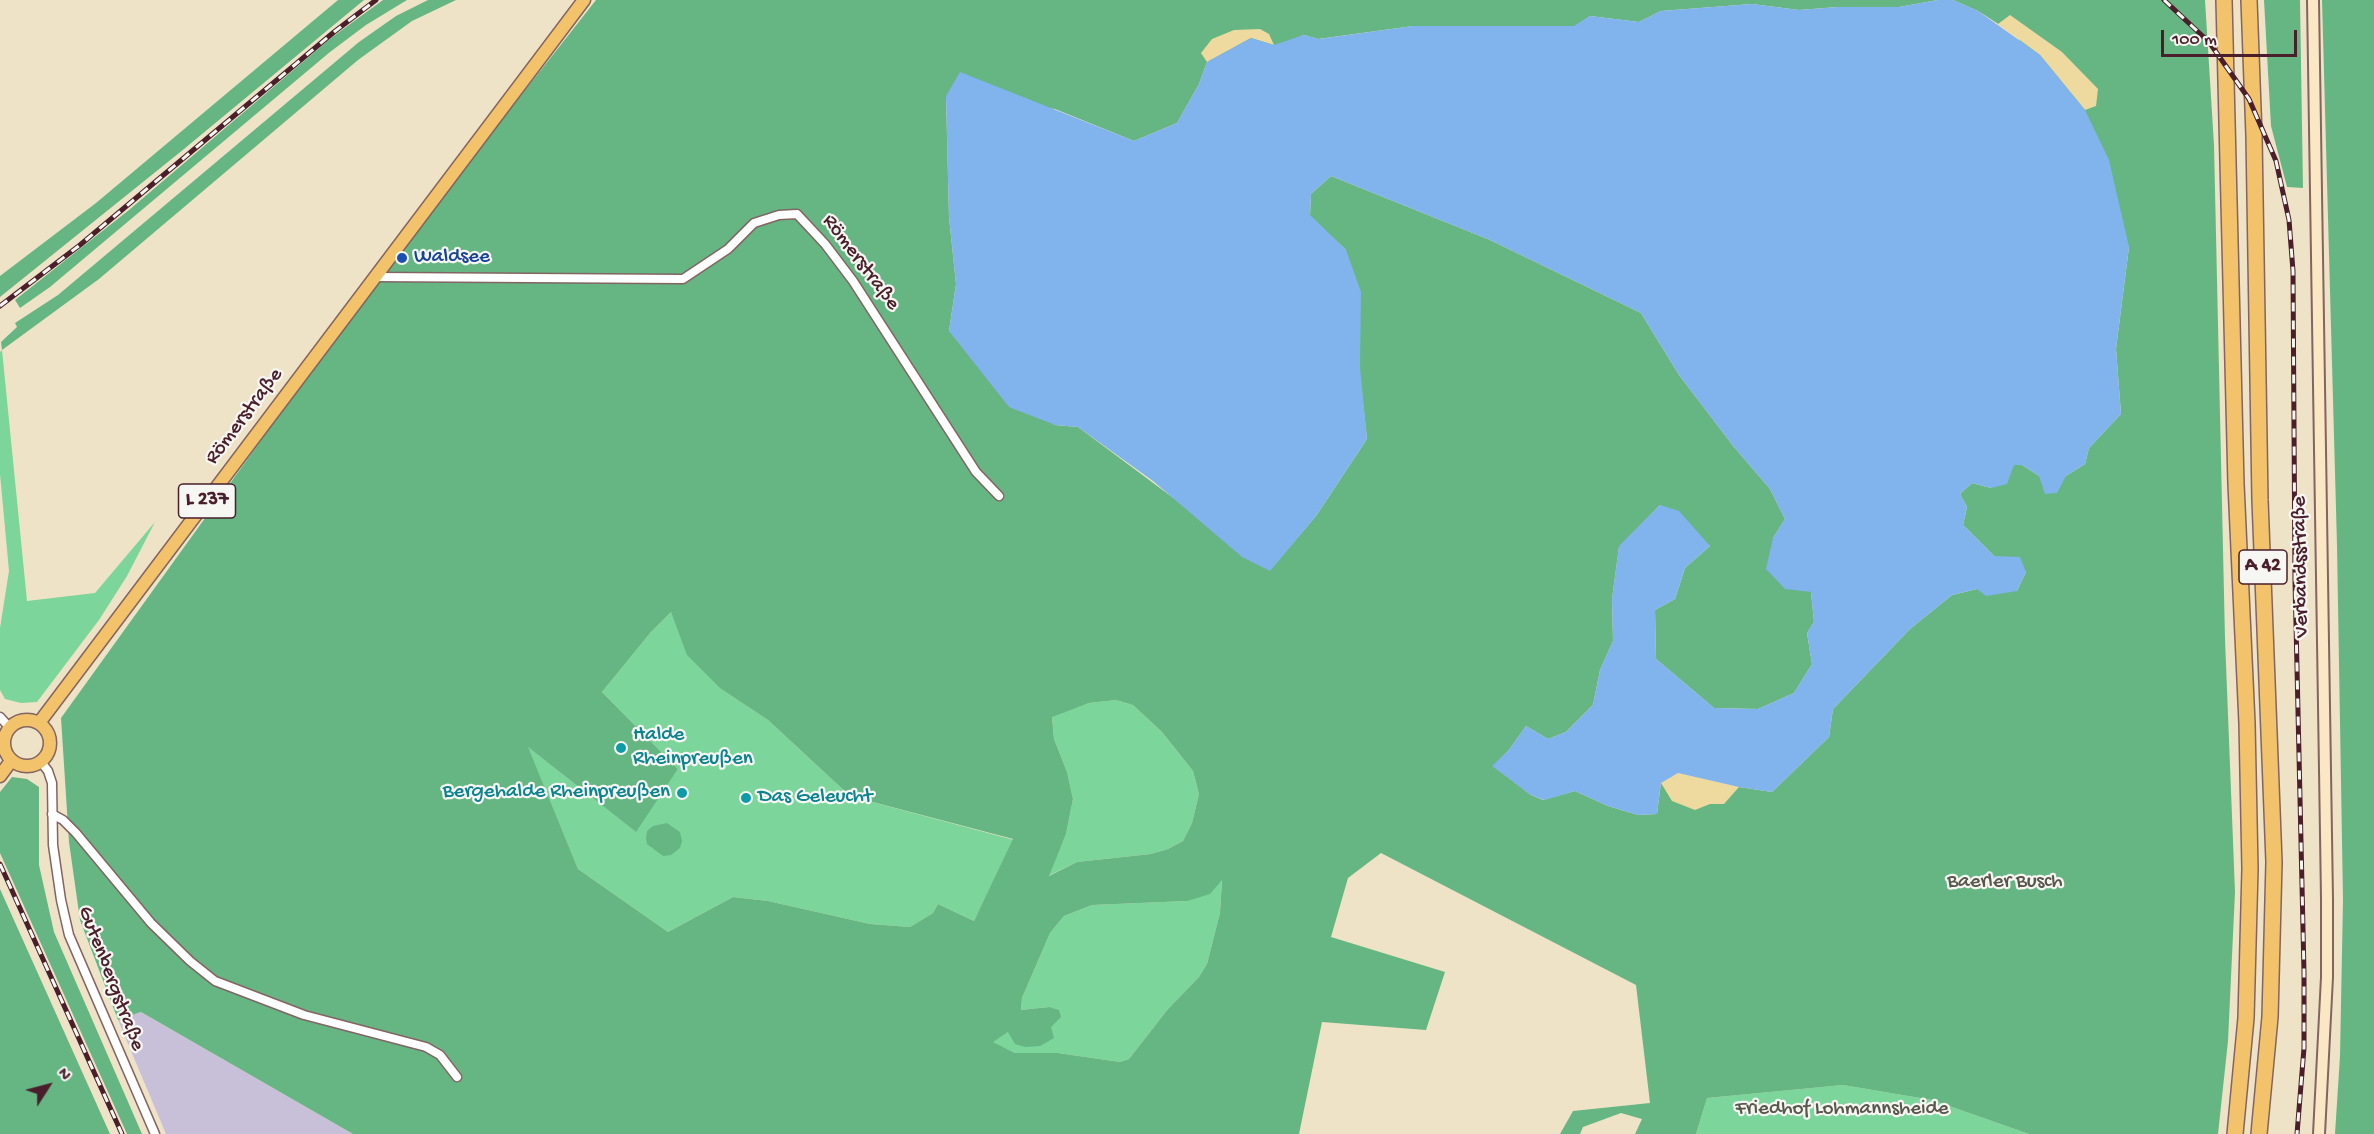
<!DOCTYPE html>
<meta charset="utf-8">
<style>
body{margin:0}
#map{position:relative;width:2374px;height:1134px;overflow:hidden;background:#eee3c7;font-family:"Gochi Hand",sans-serif}
canvas{display:block}
.north{position:absolute;left:18px;top:1056px;width:60px;height:60px;-webkit-text-stroke:4px #f6f6f2;paint-order:stroke;rotate:54deg;font-size:16px;font-weight:700;line-height:24px;text-align:center;color:#4a1f2b}
.north::after{content:'';display:block;margin:auto;width:21px;height:27px;background:#4a1f2b;clip-path:polygon(50% 0,100% 100%,50% 72%,0 100%)}
.scale{position:absolute;left:2161px;top:30px;width:136px;height:27px;box-sizing:border-box;border:3px solid #4a1f2b;border-top:0;padding-left:8px;font-size:18px;line-height:21px;white-space:nowrap;color:#4a1f2b;-webkit-text-stroke:4px #f6f6f2;paint-order:stroke}
</style>
<div id="map">
<canvas width="2374" height="1134"></canvas>
<div class="north">N</div>
<div class="scale">100 m</div>
</div>
<script>
const context = document.querySelector('canvas').getContext('2d');
context.lineJoin = 'round';
function fillPath(path, color) {
  context.fillStyle = color;
  context.fill(path, 'evenodd');
}
function toPath(rows) {
  const path = new Path2D();
  for (const r of rows) {
    if (r.length === 3) {
      path.moveTo(r[0] + r[2], r[1]);
      path.arc(r[0], r[1], r[2], 0, 2 * Math.PI);
      continue;
    }
    path.moveTo(r[0], r[1]);
    for (let i = 2; i < r.length; i += 2) path.lineTo(r[i], r[i + 1]);
  }
  return path;
}
function strokePath(path, color, width, dash) {
  context.strokeStyle = color;
  context.lineWidth = width;
  context.lineCap = dash ? 'butt' : 'round';
  context.setLineDash(dash || []);
  context.stroke(path);
}
function write(font, color, halo, rows, align = 'center') {
  context.font = font + ' "Gochi Hand",sans-serif';
  context.lineWidth = 4.5;
  context.setLineDash([]);
  context.textBaseline = 'middle';
  context.strokeStyle = halo;
  context.fillStyle = color;
  for (const [text, x, y, turn = 0] of rows) {
    context.save();
    context.translate(x, y);
    context.rotate((+turn || 0) * Math.PI / 180);
    context.textAlign = isNaN(turn) ? turn : align;
    if (halo) context.strokeText(text, 0, 0);
    context.fillText(text, 0, 0);
    context.restore();
  }
}
fillPath(toPath([
 [141,1012,353,1134,166,1134,118,1020]
]), '#c8bfd8');
fillPath(toPath([
 [2,350,27,601,95,593,155,522,127,576,99,620,37,702,21,703,5,699,0,690,0,628,9,571,0,474,0,352],
 [671,612,676,623,721,689,768,720,850,796,1014,840,974,921,938,904,933,913,910,927,870,924,768,901,733,897,668,932,578,869,527,746,635,831,678,769,602,692,651,632],
 [1116,700,1133,705,1162,732,1193,771,1199,794,1192,823,1183,841,1168,849,1151,854,1077,862,1048,876,1066,834,1073,799,1067,772,1054,739,1052,716,1089,703],
 [1222,879,1220,913,1207,964,1199,977,1168,1009,1129,1059,1120,1062,1058,1053,1015,1053,992,1042,1008,1032,1051,1027,1049,1007,1021,1010,1022,998,1050,933,1064,916,1092,905,1187,901],
 [1843,1085,1932,1100,2029,1134,1696,1134,1707,1098]
]), '#7cd59b');
fillPath(toPath([
 [338,0,364,0,184,149,0,297,0,276,96,203],
 [383,0,407,0,366,25,330,52,50,287,20,308,15,300,129,210,331,38],
 [428,0,456,0,412,21,358,60,99,279,2,350,1,342,17,327,15,323,58,295,359,42,396,16],
 [596,0,1938,0,1899,7,1838,7,1799,10,1752,4,1661,11,1639,22,1590,16,1575,26,1413,26,1318,39,1304,35,1281,44,1207,62,1199,84,1177,123,1134,141,1055,109,946,96,949,217,956,284,949,331,1055,425,1078,427,1270,570,1316,516,1367,439,1346,250,1310,216,1311,194,1331,176,1490,240,1641,313,1679,375,1734,447,1770,489,1785,519,1773,538,1811,592,1814,622,1807,633,1812,664,1794,693,1758,709,1714,708,1656,659,1655,610,1675,599,1685,568,1710,546,1660,505,1619,547,1612,599,1613,641,1600,670,1593,705,1566,732,1548,739,1526,726,1509,750,1493,766,1531,795,1543,800,1575,791,1608,806,1638,815,1657,814,1661,783,1739,787,1772,792,1829,737,1833,709,1910,629,1952,595,1977,589,2017,591,2026,572,1994,556,1963,525,1967,507,1960,494,1972,483,1991,488,2014,465,2022,465,2039,476,2066,476,2085,464,2089,448,2121,414,2116,349,2129,247,2017,36,1978,11,1953,0,2205,0,2214,145,2225,639,2235,892,2228,1041,2218,1134,2029,1134,1932,1100,1843,1085,1707,1098,1696,1134,1635,1134,1642,1119,1621,1113,1583,1127,1580,1134,1560,1134,1573,1111,1650,1103,1636,985,1381,853,1348,878,1331,937,1445,972,1426,1030,1322,1022,1299,1134,353,1134,141,1012,118,1020,80,920,69,842,61,718,383,271],
 [671,612,687,655,721,689,768,720,850,796,1013,839,974,921,938,904,933,913,910,927,870,924,768,901,733,897,668,932,578,869,528,747,636,832,678,769,602,692,651,632],
 [1116,700,1133,705,1162,732,1193,771,1199,794,1192,823,1183,841,1168,849,1151,854,1077,862,1049,876,1066,834,1073,799,1067,772,1054,739,1052,717,1089,703],
 [1222,880,1220,913,1207,964,1199,977,1168,1009,1129,1059,1120,1062,1058,1053,1015,1053,993,1042,1008,1032,1015,1044,1025,1047,1040,1046,1054,1038,1051,1027,1061,1017,1059,1010,1049,1007,1021,1010,1022,998,1050,933,1064,916,1092,905,1187,901,1210,894],
 [2264,0,2300,0,2303,188,2287,187,2271,126],
 [2322,0,2374,0,2374,1134,2335,1134,2340,1056,2343,900,2337,545],
 [12,777,27,779,39,787,39,865,54,932,142,1134,127,1134,0,853,0,792],
 [667,823,680,832,682,841,680,848,671,855,663,856,647,844,646,838,647,831,653,826],
 [0,889,110,1134,0,1134]
]), '#65b683');
fillPath(toPath([
 [2010,15,2062,52,2098,89,2096,106,2085,110,2040,55,1998,24],
 [1260,29,1269,34,1274,45,1251,38,1207,62,1201,53,1212,39,1234,30],
 [1678,773,1739,787,1724,804,1710,804,1695,810,1672,801,1661,783]
]), '#eeda9e');
fillPath(toPath([
 [1938,0,1953,0,1978,11,2040,55,2085,110,2109,160,2129,247,2116,349,2121,414,2089,448,2085,464,2066,476,2057,493,2045,494,2039,476,2022,465,2014,465,2007,484,1991,488,1972,483,1960,494,1967,507,1963,525,1994,556,2020,557,2026,572,2017,591,1986,596,1977,589,1952,595,1910,629,1833,709,1829,737,1772,792,1739,787,1678,773,1661,783,1657,814,1638,815,1608,806,1575,791,1544,800,1531,795,1492,766,1509,750,1526,726,1548,739,1566,732,1593,705,1600,670,1613,641,1612,599,1619,546,1660,505,1679,511,1710,546,1685,568,1675,599,1655,610,1656,659,1714,708,1758,709,1794,693,1812,664,1807,633,1814,622,1811,592,1785,589,1766,569,1773,538,1785,519,1770,489,1734,447,1679,375,1641,313,1490,240,1331,176,1311,194,1310,215,1346,250,1361,292,1360,367,1367,439,1316,516,1270,571,1242,557,1153,481,1078,427,1055,425,1009,407,949,331,956,284,949,217,946,96,960,72,1134,141,1177,123,1199,84,1207,62,1251,38,1274,45,1304,35,1319,39,1413,26,1574,26,1590,16,1639,22,1661,11,1752,4,1799,10,1838,7,1899,7]
]), '#81b3ed');
const minor = toPath([
 [374,277,683,279,728,249,754,223,779,215,797,214,825,244,853,281,976,472,999,496],
 [0,717,9,727],
 [41,762,48,771,52,783,53,845,61,900,69,935,155,1134],
 [52,814,63,820,76,833,151,923,190,961,215,981,304,1015,426,1047,440,1055,457,1077]
]);
const secondary = toPath([
 [2313,0,2327,898,2327,977,2319,1134]
]);
const primary = toPath([
 [27,743,23],
 [39,723,584,0],
 [0,776,11,761]
]);
const motorway = toPath([
 [2224,0,2236,484,2247,723,2250,869,2246,1018,2235,1134],
 [2249,0,2254,136,2260,500,2274,862,2270,1017,2259,1134]
]);
strokePath(minor, '#836462', 11);
strokePath(secondary, '#836462', 14);
strokePath(primary, '#836462', 15);
strokePath(motorway, '#836462', 18);
strokePath(minor, '#fff', 8);
strokePath(secondary, '#fae7c3', 10);
strokePath(primary, '#f2c36a', 12);
strokePath(motorway, '#f2c36a', 15);
const rail = toPath([
 [2164,0,2209,42,2249,99,2276,161,2289,220,2293,271,2295,581,2304,972,2304,1048,2297,1134],
 [0,306,80,245,334,32,376,0],
 [0,864,122,1134]
]);
strokePath(rail, '#4a1f2b', 5);
strokePath(rail, '#f6f6f2', 3, [9]);
for (const [x, y, r, color] of [
 [402,258,6,"#1a4fb4"],
 [621,748,6,"#0f9aa8"],
 [682,793,6,"#0f9aa8"],
 [746,798,6,"#0f9aa8"]
]) {
  const dot = new Path2D();
  dot.arc(x, y, r, 0, 2 * Math.PI);
  context.fillStyle = color;
  context.fill(dot);
  strokePath(dot, '#f6f6f2', 2);
}
for (const [x, y, w] of [
 [207,501,57],
 [2263,567,48]
]) {
  const box = new Path2D();
  box.roundRect(x - w / 2, y - 17, w, 34, 4.5);
  context.fillStyle = '#f6f6f2';
  context.fill(box);
  strokePath(box, '#4a1f2b', 1.5);
}
write('bold 20px', '#4a1f2b', null, [
 ["L 237",207,501],
 ["A 42",2263,567]
]);
write('21px', '#164399', '#f6f6f2', [
 ["Waldsee",414,258]
], 'left');
write('21px', '#4a1f2b', '#f6f6f2', [
 ["Römerstraße",860,263,53],
 ["Römerstraße",245,417,-53],
 ["Verbandsstraße",2302,567,-91],
 ["Gutenbergstraße",110,979,69]
]);
write('21px', '#0d838f', '#f6f6f2', [
 ["Halde",633,736],
 ["Rheinpreußen",633,760],
 ["Bergehalde Rheinpreußen",670,793,"right"],
 ["Das Geleucht",758,798]
], 'left');
write('21px', '#59564d', '#f6f6f2', [
 ["Baerler Busch",2005,883],
 ["Friedhof Lohmannsheide",1842,1110]
]);
</script>
